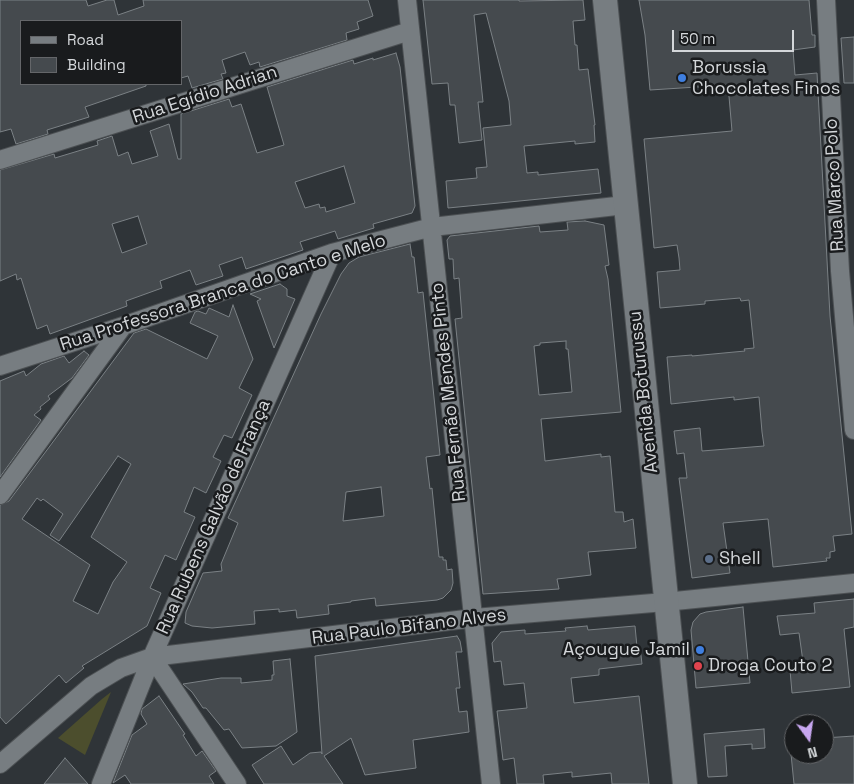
<!DOCTYPE html>
<meta charset="utf-8">
<style>
body{margin:0}
#map{position:relative;width:854px;height:784px;overflow:hidden;background:#2f3438;font-family:"Space Grotesk",sans-serif}
canvas{display:block}
.legend{position:absolute;left:20px;top:20px;width:162px;height:65px;box-sizing:border-box;background:#191b1d;border:1px solid #646669;margin:0;padding:6px 9px;list-style:none;font-size:15px;color:#d4d7da}
.legend li{display:flex;align-items:center;gap:10px;height:25px}
.legend b{width:25px;border:1px solid #646669}
.north{position:absolute;left:784px;top:714px;width:50px;height:50px;box-sizing:border-box;background:#191b1d;border:1px solid #646669;border-radius:50%;rotate:166deg;font-size:14px;font-weight:700;line-height:20px;text-align:center;color:#d4d7da}
.north::after{content:'';display:block;margin:auto;width:18px;height:22px;background:#c7a6ef;clip-path:polygon(50% 0,100% 100%,50% 72%,0 100%)}
.scale{position:absolute;left:672px;top:30px;width:122px;height:22px;box-sizing:border-box;border:2px solid #d4d7da;border-top:0;padding-left:6px;font-size:15px;line-height:18px;white-space:nowrap;color:#d4d7da;-webkit-text-stroke:4px #191b1d;paint-order:stroke}
</style>
<div id="map">
<canvas width="854" height="784"></canvas>
<ul class="legend">
<li><b style="height:6px;background:#777d81"></b>Road</li>
<li><b style="height:14px;background:#454a4e"></b>Building</li>
</ul>
<div class="north">N</div>
<div class="scale">50 m</div>
</div>
<script>
const context = document.querySelector('canvas').getContext('2d');
context.lineJoin = 'round';
function fillPath(path, color) {
  context.fillStyle = color;
  context.fill(path, 'evenodd');
}
function toPath(rows) {
  const path = new Path2D();
  for (const r of rows) {
    path.moveTo(r[0], r[1]);
    for (let i = 2; i < r.length; i += 2) path.lineTo(r[i], r[i + 1]);
  }
  return path;
}
function strokePath(path, color, width, dash) {
  context.strokeStyle = color;
  context.lineWidth = width;
  context.lineCap = dash ? 'butt' : 'round';
  context.setLineDash(dash || []);
  context.stroke(path);
}
function write(font, color, halo, rows, align = 'center') {
  context.font = font + ' "Space Grotesk",sans-serif';
  context.lineWidth = 5;
  context.setLineDash([]);
  context.textBaseline = 'middle';
  context.strokeStyle = halo;
  context.fillStyle = color;
  for (const [text, x, y, turn = 0] of rows) {
    context.save();
    context.translate(x, y);
    context.rotate((+turn || 0) * Math.PI / 180);
    context.textAlign = isNaN(turn) ? turn : align;
    if (halo) context.strokeText(text, 0, 0);
    context.fillText(text, 0, 0);
    context.restore();
  }
}
fillPath(toPath([
 [111,692,85,755,58,738,102,699]
]), '#4c4e2d');
const building = toPath([
 [0,0,86,0,88,6,107,0,114,0,118,15,144,6,143,0,368,0,373,16,357,22,359,29,346,33,347,40,260,67,259,62,250,65,245,52,222,60,226,73,221,74,223,79,192,88,188,76,181,78,181,21,21,21,21,84,146,84,146,86,85,107,89,117,47,130,48,134,16,144,11,129,0,132,0,0],
 [423,0,519,0,519,1,583,0,585,20,573,21,575,45,577,45,579,70,588,69,595,125,594,125,595,142,575,144,575,141,524,146,527,173,538,172,538,175,598,169,601,193,448,208,446,181,477,178,476,168,487,167,483,128,511,125,509,101,486,13,474,15,483,102,478,102,482,140,459,143,455,105,450,105,448,83,432,84,423,0],
 [639,0,809,0,812,35,815,35,815,47,793,50,795,75,817,73,830,316,852,534,833,536,835,551,830,552,830,558,826,558,827,561,773,567,768,519,723,523,730,573,692,578,679,478,687,478,684,453,677,454,674,431,700,428,702,451,764,446,762,432,759,397,734,400,734,397,671,404,667,357,692,355,692,356,745,351,744,349,754,348,749,300,741,301,740,298,705,301,705,304,660,308,657,272,680,270,679,258,677,245,654,248,644,139,732,131,728,85,650,90,645,35,639,0],
 [854,37,854,83,844,83,841,38,854,37],
 [396,53,400,67,415,206,412,213,373,224,374,228,338,239,335,231,300,242,303,250,246,269,242,257,219,265,223,276,196,285,190,270,160,281,162,288,126,301,127,306,50,334,47,325,37,329,21,278,17,280,16,274,0,281,0,170,54,154,55,158,98,145,97,141,112,136,118,156,128,152,132,164,158,156,150,131,169,124,178,159,181,159,181,114,229,99,232,107,241,104,257,153,284,145,267,87,353,60,354,64,373,58,373,60,396,53],
 [344,166,355,203,326,212,325,207,320,208,319,204,305,208,295,182,344,166],
 [138,216,147,244,122,253,112,224,138,216],
 [585,221,604,225,609,265,605,266,608,279,621,412,541,419,545,461,601,454,601,457,610,456,615,512,623,512,624,522,633,519,636,548,588,552,591,575,557,579,559,589,483,594,455,319,462,318,459,278,454,279,453,259,449,259,447,240,450,236,539,226,540,232,568,230,567,222,585,221],
 [566,341,566,349,568,349,572,392,539,395,534,346,540,345,540,343,566,341],
 [410,244,412,257,414,257,418,293,423,292,440,455,426,457,430,489,432,488,439,557,443,557,443,560,446,560,447,570,452,569,453,583,451,590,443,598,437,600,376,606,375,598,351,601,351,602,328,605,329,614,297,618,296,610,279,612,279,609,254,611,255,624,212,628,192,626,185,623,186,612,203,573,222,571,221,564,238,523,228,518,321,314,341,274,349,263,359,257,410,244],
 [381,487,384,516,343,521,346,492,381,487],
 [280,284,287,289,287,296,295,299,274,348,257,301,261,299,250,294,280,284],
 [233,305,253,359,239,388,252,395,232,438,224,435,213,457,221,461,206,493,194,487,184,512,195,517,176,560,165,555,150,588,161,593,147,626,82,666,84,668,66,683,59,675,6,724,0,717,0,505,9,501,134,333,146,329,207,359,218,336,190,323,195,312,198,311,206,314,209,308,229,317,233,305],
 [118,456,131,464,91,537,127,562,113,582,98,614,73,601,90,565,22,519,37,498,41,501,43,499,63,514,50,535,59,541,118,456],
 [84,351,89,355,72,378,48,396,50,399,40,407,41,409,34,415,41,420,0,477,0,381,24,371,26,376,41,364,64,356,69,363,84,351],
 [854,599,854,627,844,629,850,687,792,693,790,670,804,669,799,633,780,635,777,616,815,613,814,603,854,599],
 [743,607,750,683,696,688,691,630,693,622,700,614,706,612,743,607],
 [587,626,588,630,635,626,637,647,640,647,642,664,599,669,599,675,571,678,574,703,639,696,649,784,612,784,611,773,572,777,572,772,543,775,544,784,517,784,514,758,503,760,497,711,527,708,524,683,504,685,501,661,494,662,492,643,501,632,525,630,525,634,566,631,565,628,587,626],
 [457,636,460,641,462,652,456,652,460,688,456,688,459,712,467,711,469,732,413,740,416,768,365,775,351,738,324,756,343,784,264,784,252,765,281,746,293,765,310,753,321,752,322,754,315,656,457,636],
 [290,659,297,732,276,746,242,748,229,729,224,730,206,708,203,708,192,692,183,684,221,678,241,678,241,683,272,680,272,675,274,675,273,661,290,659],
 [159,696,185,734,183,735,196,756,202,751,216,771,209,776,214,784,131,784,125,775,113,783,132,735,147,724,141,714,142,709,159,696],
 [764,729,765,748,752,749,752,744,725,746,727,776,708,777,704,734,764,729],
 [854,736,854,784,794,784,791,754,824,754,824,738,854,736],
 [65,758,88,784,44,784,65,758]
]);
fillPath(building, '#454a4e');
strokePath(building, '#7b8185', 1);
const street = toPath([
 [407,0,491,784],
 [826,0,840,271,854,430],
 [0,160,410,31],
 [0,366,123,326,332,253,432,227,625,205],
 [0,495,123,326],
 [152,657,237,784],
 [0,764,91,686,121,668,152,657,474,618,665,602,854,583],
 [101,784,152,657,332,253]
]);
const secondary = toPath([
 [605,0,685,784]
]);
strokePath(street, '#4c5053', 20);
strokePath(secondary, '#4c5053', 26);
strokePath(street, '#777d81', 18);
strokePath(secondary, '#777d81', 24);
for (const [x, y, r, color] of [
 [682,78,5,"#3f7fe0"],
 [709,559,5,"#5c6f8a"],
 [700,650,5,"#3f7fe0"],
 [698,666,5,"#e0444e"]
]) {
  const dot = new Path2D();
  dot.arc(x, y, r, 0, 2 * Math.PI);
  context.fillStyle = color;
  context.fill(dot);
  strokePath(dot, '#191b1d', 2);
}
write('18px', '#d4d7da', '#191b1d', [
 ["Borussia",692,68],
 ["Chocolates Finos",692,89],
 ["Shell",719,559],
 ["Açougue Jamil",690,650,"right"],
 ["Droga Couto 2",708,666]
], 'left');
write('18px', '#d4d7da', '#191b1d', [
 ["Rua Egídio Adrian",205,95,-18],
 ["Rua Marco Polo",835,185,-93],
 ["Rua Professora Branca do Canto e Melo",223,293,-18],
 ["Rua Fernão Mendes Pinto",449,392,-96],
 ["Avenida Boturussu",644,392,-96],
 ["Rua Rubens Galvão de França",214,517,-66],
 ["Rua Paulo Bifano Alves",409,627,-7]
]);
</script>
